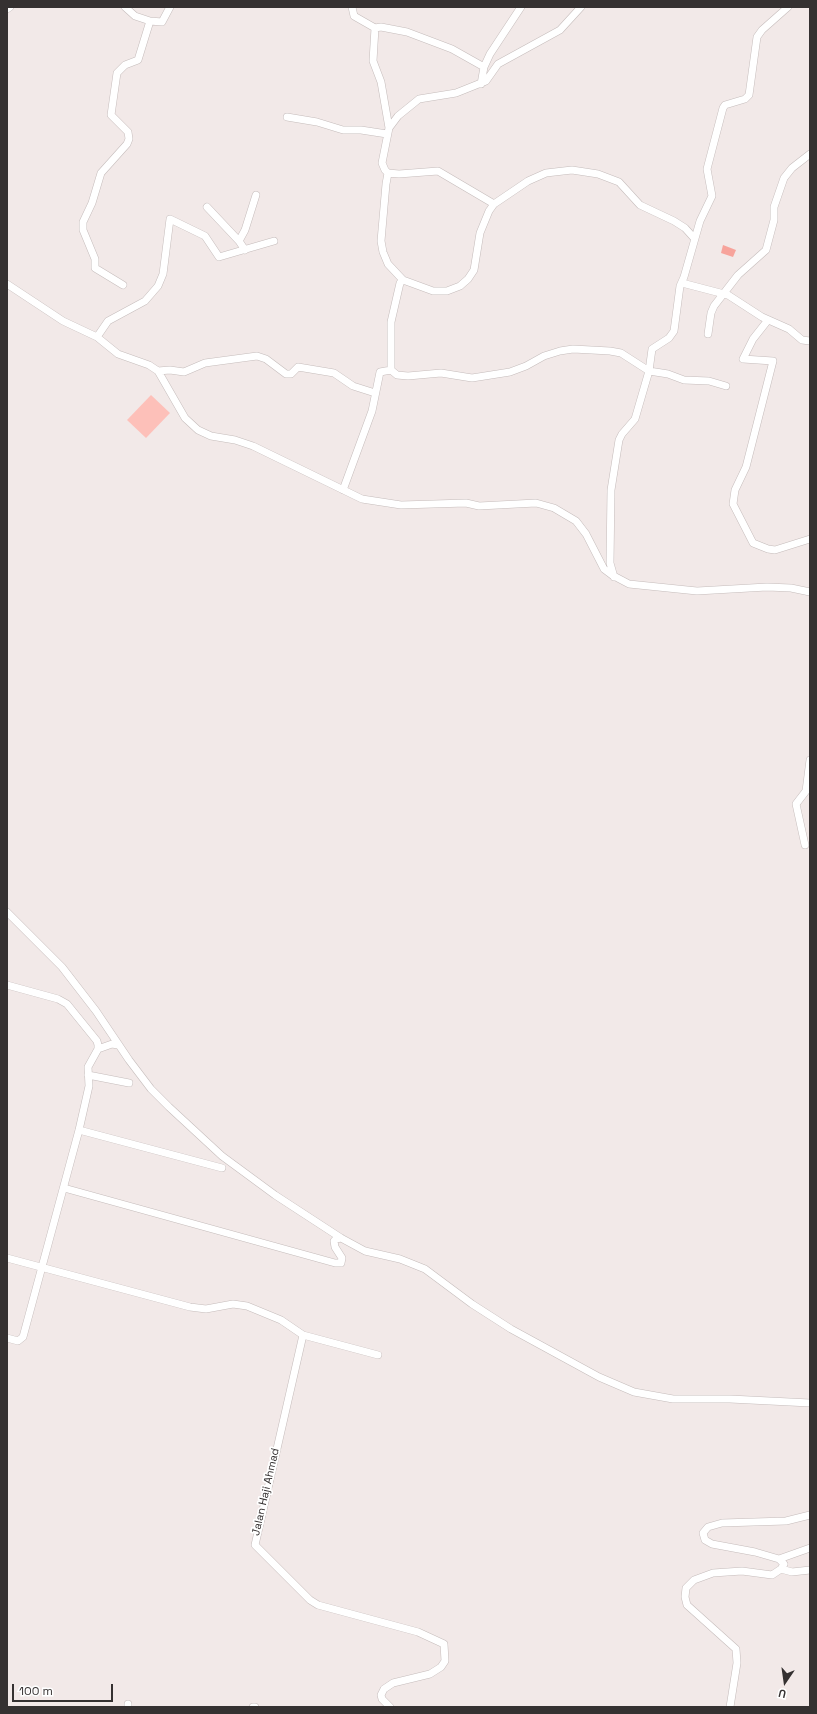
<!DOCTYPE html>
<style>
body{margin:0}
#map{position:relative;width:817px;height:1714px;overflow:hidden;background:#f2e9e8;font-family:"Space Grotesk",sans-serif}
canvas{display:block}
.frame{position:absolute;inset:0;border:8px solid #353131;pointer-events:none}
.north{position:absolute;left:765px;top:1662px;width:40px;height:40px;-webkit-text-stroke:3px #fff;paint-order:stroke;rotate:193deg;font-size:11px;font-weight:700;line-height:16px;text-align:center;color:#353131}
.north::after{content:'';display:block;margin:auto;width:14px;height:18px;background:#353131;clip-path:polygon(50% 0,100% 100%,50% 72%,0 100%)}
.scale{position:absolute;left:12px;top:1684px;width:101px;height:18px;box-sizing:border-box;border:2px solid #353131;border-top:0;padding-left:5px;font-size:12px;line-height:14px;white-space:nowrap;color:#353131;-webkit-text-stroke:3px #fff;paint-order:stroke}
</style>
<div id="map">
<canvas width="817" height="1714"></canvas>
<div class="frame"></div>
<div class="north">U</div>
<div class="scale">100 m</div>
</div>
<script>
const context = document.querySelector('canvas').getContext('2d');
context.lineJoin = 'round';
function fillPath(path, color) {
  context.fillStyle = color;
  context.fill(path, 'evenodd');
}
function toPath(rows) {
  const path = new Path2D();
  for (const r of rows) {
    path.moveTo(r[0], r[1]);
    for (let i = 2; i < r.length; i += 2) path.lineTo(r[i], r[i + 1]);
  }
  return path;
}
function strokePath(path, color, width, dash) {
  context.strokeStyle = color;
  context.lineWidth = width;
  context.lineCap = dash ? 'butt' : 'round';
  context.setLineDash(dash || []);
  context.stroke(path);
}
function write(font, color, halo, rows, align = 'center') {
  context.font = font + ' "Space Grotesk",sans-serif';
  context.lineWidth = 3.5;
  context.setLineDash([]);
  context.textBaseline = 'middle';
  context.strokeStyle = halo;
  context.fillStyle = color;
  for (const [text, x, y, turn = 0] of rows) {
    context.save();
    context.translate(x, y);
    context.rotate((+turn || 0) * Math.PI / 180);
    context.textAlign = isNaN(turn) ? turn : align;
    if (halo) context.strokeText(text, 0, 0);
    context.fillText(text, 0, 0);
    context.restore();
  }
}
fillPath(toPath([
 [151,395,170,413,146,438,127,420]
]), '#fdc0b9');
fillPath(toPath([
 [723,245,736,250,733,257,721,253]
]), '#f7a39b');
const minor = toPath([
 [125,7,135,16,150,21],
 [352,7,354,16,375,28],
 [7,9,10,7],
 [484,67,452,49,407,32,381,27,375,28,373,61,381,82,389,128,382,163,385,170,388,173,399,174,438,171,494,204],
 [481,84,484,67,490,54,521,7],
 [287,117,317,122,343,130,361,130,387,134],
 [389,128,398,116,419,99,456,93,486,81,498,64,560,30,581,7],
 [388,173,386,184,381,241,383,252,388,264,403,280],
 [207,207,239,241,245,250],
 [239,241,245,230,256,195],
 [682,283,728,295,762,317,789,329,802,340,810,341],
 [7,284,63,321,97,337,118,354,149,365,158,371,185,418,198,430,211,436,235,440,253,446,362,499,401,505,466,503,479,506,536,503,554,508,576,521,586,534,604,569,612,575,629,584,697,591,767,587,791,588,810,592],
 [123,285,95,268,95,259,83,230,83,222,92,203,101,173,127,144,129,139,128,132,111,115,117,73,125,65,138,60,150,21,162,22,170,7],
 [768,320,753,339,743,359,773,361,746,467,735,490,733,504,753,543,768,549,775,550,810,539],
 [708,334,711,313,714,306,738,275,766,250,774,220,774,207,784,178,792,168,810,154],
 [97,337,108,321,145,301,158,286,163,274,170,219,205,236,219,257,274,241],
 [391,370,397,375,408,376,441,373,472,378,510,372,526,366,544,356,560,351,573,349,610,351,621,353,649,371,668,374,684,380,709,381,726,386],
 [158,371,170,370,184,372,205,363,257,356,266,359,286,374,291,374,298,367,334,373,353,386,375,393],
 [343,490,372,411,380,372,391,370,391,322,400,283,403,280,433,291,447,291,460,286,468,279,474,270,480,233,489,211,494,204,528,181,546,173,572,170,598,174,619,182,640,205,674,221,685,228,694,238],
 [614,577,610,563,611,490,619,440,622,434,635,419,649,371,652,349,669,338,674,331,680,286,684,277,700,221,712,196,707,169,723,108,725,105,745,99,749,95,757,37,762,30,788,7],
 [805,845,796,804,806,791,810,760],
 [7,912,62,967,96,1011,129,1060,151,1089,169,1107,222,1156,275,1195,341,1238,365,1251,400,1259,425,1269,472,1304,511,1329,599,1377,634,1392,673,1399,730,1399,810,1403],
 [7,985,58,999,67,1004,97,1041,98,1045,98,1049,88,1067,89,1086,79,1130,23,1337,18,1341,7,1338],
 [98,1049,112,1044,118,1045],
 [88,1075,129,1083],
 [79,1130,222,1168],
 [64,1188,335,1263,341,1263,342,1258,335,1247,334,1241,336,1239,341,1238],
 [7,1258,190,1307,206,1309,233,1304,247,1306,281,1320,303,1335],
 [378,1355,303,1335,255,1545,310,1600,318,1605,418,1632,444,1644,445,1661,441,1667,430,1674,393,1683,384,1689,381,1695,382,1699,390,1707],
 [779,1559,810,1548],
 [781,1569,792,1572,810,1570],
 [128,1707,128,1704],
 [253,1707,255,1707],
 [730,1707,737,1663,736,1649,687,1605,685,1597,686,1588,694,1580,713,1573,742,1571,772,1575,781,1569,784,1564,779,1559,755,1552,712,1544,705,1540,703,1533,708,1527,722,1523,786,1521,810,1515]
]);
strokePath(minor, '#c5bcbb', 8);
strokePath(minor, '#fff', 7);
write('11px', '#353131', '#fff', [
 ["Jalan Haji Ahmad",266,1492,-77]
]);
</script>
